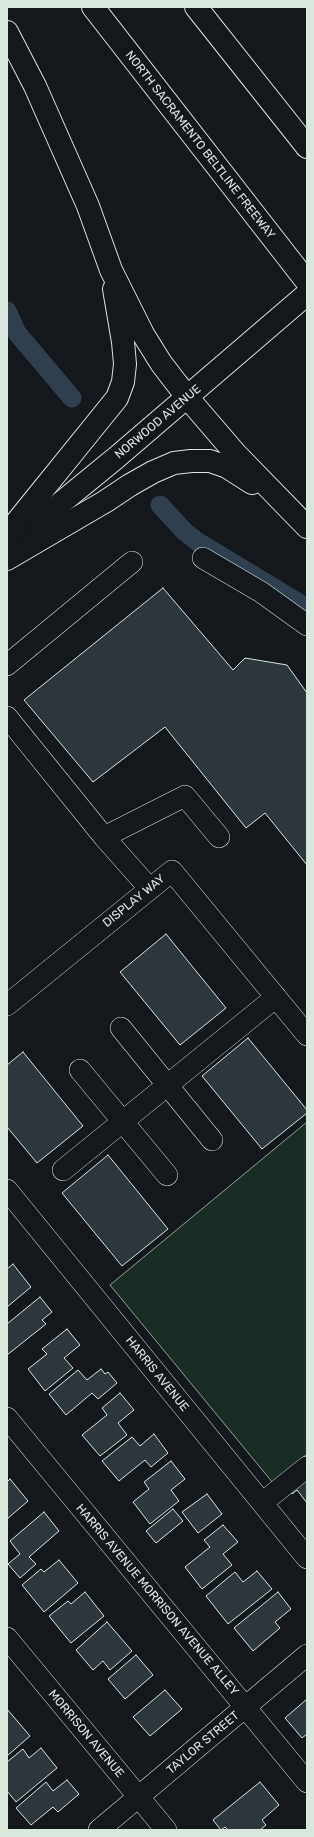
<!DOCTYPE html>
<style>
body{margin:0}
#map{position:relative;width:314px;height:1837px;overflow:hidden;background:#14181c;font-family:Rubik,sans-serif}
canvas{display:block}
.frame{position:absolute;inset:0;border:8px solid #d8e6dc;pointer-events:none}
</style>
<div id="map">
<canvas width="314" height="1837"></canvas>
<div class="frame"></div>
</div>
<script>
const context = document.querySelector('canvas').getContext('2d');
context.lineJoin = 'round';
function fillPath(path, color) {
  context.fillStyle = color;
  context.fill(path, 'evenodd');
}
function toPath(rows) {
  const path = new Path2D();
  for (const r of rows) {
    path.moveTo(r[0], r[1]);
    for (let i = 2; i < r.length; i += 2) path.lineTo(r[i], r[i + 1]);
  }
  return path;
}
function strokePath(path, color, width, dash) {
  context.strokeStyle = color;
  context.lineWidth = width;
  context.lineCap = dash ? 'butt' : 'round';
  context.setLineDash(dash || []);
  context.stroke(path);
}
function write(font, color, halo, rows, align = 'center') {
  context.font = font + ' Rubik,sans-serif';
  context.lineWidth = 3;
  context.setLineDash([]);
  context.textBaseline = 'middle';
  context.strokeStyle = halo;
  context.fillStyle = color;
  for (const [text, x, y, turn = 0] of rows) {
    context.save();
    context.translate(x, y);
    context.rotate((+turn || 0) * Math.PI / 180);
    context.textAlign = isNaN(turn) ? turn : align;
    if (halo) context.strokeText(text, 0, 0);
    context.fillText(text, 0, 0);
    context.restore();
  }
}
const green = toPath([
 [307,1122,307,1454,273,1483,110,1285,307,1122]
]);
fillPath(green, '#1a2d24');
strokePath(green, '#939e99', 1);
strokePath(toPath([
 [7,311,17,333,72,398],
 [160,505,185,532,198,542,307,608]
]), '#2f3f4d', 19);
const building = toPath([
 [163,588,233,670,245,658,287,665,307,693,307,865,265,813,246,828,165,727,93,782,24,700,163,588],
 [166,934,226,1008,180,1045,120,972,166,934],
 [248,1038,307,1110,307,1113,262,1149,202,1076,248,1038],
 [23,1052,83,1126,37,1163,7,1127,7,1065,23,1052],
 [108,1155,168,1229,122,1266,62,1193,108,1155],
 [13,1264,31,1287,7,1307,7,1269,13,1264],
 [40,1297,52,1312,42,1320,46,1324,7,1355,7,1324,40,1297],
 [67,1329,80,1345,64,1358,73,1368,45,1391,28,1369,47,1354,42,1349,67,1329],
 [101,1369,105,1374,108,1372,117,1383,98,1399,92,1393,66,1415,49,1394,78,1370,87,1380,101,1369],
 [120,1393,134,1410,118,1423,127,1435,100,1456,82,1435,107,1415,102,1408,120,1393],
 [154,1434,168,1453,151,1467,145,1460,119,1481,102,1461,132,1437,140,1446,154,1434],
 [171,1461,185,1479,171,1490,179,1501,150,1524,133,1502,149,1489,144,1482,171,1461],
 [307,1477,307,1503,297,1490,292,1494,290,1491,307,1477],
 [10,1479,28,1501,7,1519,7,1482,10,1479],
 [207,1494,222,1514,198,1533,182,1512,207,1494],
 [173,1509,183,1521,156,1543,146,1531,173,1509],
 [44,1512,59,1531,29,1557,36,1564,20,1578,8,1564,20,1554,10,1541,44,1512],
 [223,1525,238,1542,223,1554,232,1565,202,1589,185,1567,210,1547,204,1540,223,1525],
 [59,1560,78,1583,44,1612,22,1585,41,1569,44,1572,59,1560],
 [257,1571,272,1589,228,1624,206,1596,235,1572,243,1582,257,1571],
 [85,1592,104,1616,71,1643,49,1616,68,1601,71,1604,85,1592],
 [278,1592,291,1609,275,1622,280,1628,253,1651,234,1628,278,1592],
 [107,1622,132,1651,110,1670,103,1661,93,1670,76,1650,107,1622],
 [136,1655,153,1675,125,1699,108,1679,136,1655],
 [165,1690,182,1709,150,1736,133,1717,165,1690],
 [307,1699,307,1734,302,1738,285,1718,307,1699],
 [7,1709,30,1736,7,1756,7,1709],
 [41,1748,57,1768,16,1802,7,1791,7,1762,23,1749,29,1758,41,1748],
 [67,1780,79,1794,58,1812,53,1807,31,1825,16,1808,46,1782,53,1791,67,1780],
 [260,1782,279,1805,262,1820,266,1825,260,1830,228,1830,225,1827,221,1830,213,1820,260,1782]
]);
fillPath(building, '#2c363c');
strokePath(building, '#d8e6dc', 1);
const minor = toPath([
 [203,558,261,592,307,625],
 [7,665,132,562],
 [7,717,104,837,185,796,219,837],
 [104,837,150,889],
 [7,1005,172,871,307,1035],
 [121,1028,212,1140],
 [80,1070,167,1175],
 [63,1170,276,997],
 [7,1190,307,1558],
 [7,1418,307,1782],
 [262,1503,307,1467],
 [7,1638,166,1830],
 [99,1830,307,1655]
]);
const major = toPath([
 [7,547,117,457,307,294]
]);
const highway = toPath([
 [93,7,307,282],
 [196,7,307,147],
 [7,32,35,86,88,206,111,270,143,334,161,363,187,397,235,453,307,527],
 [7,534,117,398,123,382,125,364,123,342,114,289],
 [7,559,106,501,130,485,153,472,174,463,191,461,210,461,227,467,252,483]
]);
strokePath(minor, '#d8e6dc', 22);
strokePath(major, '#d8e6dc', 24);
strokePath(highway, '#d8e6dc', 24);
strokePath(minor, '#14181c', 21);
strokePath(major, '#14181c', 22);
strokePath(highway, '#14181c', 22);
write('12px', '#d8e6dc', '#14181c', [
 ["NORTH SACRAMENTO BELTLINE FREEWAY",200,145,52],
 ["NORWOOD AVENUE",158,422,-40],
 ["DISPLAY WAY",134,901,-39],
 ["HARRIS AVENUE",157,1374,51],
 ["HARRIS AVENUE MORRISON AVENUE ALLEY",157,1600,50],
 ["MORRISON AVENUE",86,1734,50],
 ["TAYLOR STREET",203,1743,-40]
]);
</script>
